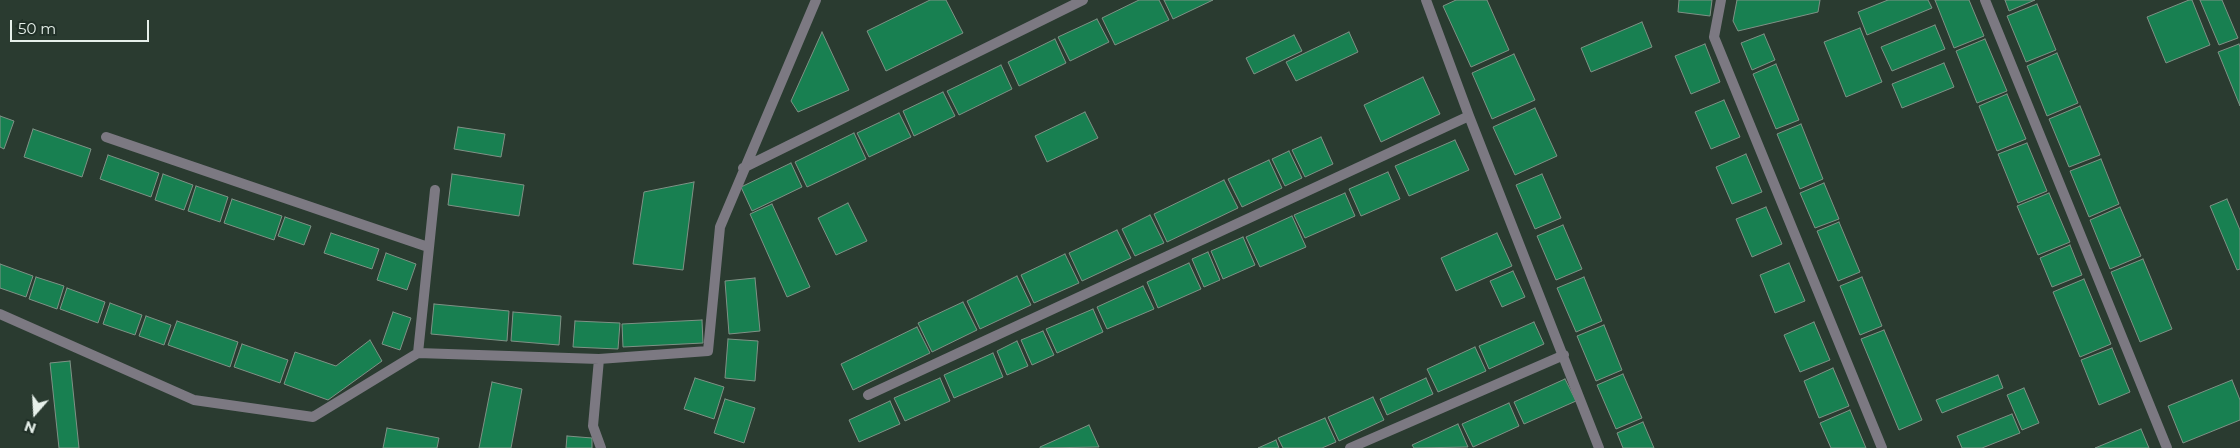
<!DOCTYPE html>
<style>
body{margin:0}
#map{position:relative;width:2240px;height:448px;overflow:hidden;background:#2a3b30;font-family:Montserrat,sans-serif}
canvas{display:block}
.north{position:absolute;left:10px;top:388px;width:50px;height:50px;-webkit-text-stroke:4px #203027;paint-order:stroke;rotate:199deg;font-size:14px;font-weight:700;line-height:20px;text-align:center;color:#e6f0ea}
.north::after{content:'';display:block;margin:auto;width:18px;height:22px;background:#e6f0ea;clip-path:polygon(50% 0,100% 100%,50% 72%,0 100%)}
.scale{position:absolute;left:10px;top:20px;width:139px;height:22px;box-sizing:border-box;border:2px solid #e6f0ea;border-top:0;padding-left:6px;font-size:15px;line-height:18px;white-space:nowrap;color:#e6f0ea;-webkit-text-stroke:4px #203027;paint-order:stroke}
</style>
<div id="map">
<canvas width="2240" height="448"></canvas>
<div class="north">N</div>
<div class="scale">50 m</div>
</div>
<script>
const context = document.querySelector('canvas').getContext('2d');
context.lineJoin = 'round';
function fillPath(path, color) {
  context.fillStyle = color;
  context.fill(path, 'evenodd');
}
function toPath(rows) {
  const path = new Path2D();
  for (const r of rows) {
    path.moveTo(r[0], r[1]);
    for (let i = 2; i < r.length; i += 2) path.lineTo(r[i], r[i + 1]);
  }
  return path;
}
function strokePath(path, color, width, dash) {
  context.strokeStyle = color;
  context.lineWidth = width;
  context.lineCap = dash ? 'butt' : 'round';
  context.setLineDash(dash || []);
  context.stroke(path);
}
const building = toPath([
 [930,0,946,0,963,33,886,71,867,31,930,0],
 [1139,0,1159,0,1169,20,1115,45,1102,18,1139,0],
 [1164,0,1213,0,1173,19,1164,0],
 [1456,0,1487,0,1509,50,1471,67,1443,6,1456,0],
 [1679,0,1712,0,1710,16,1678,12,1679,0],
 [1737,0,1820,0,1818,12,1738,31,1733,21,1737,0],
 [1888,0,1928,0,1932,8,1867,35,1858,12,1888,0],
 [1935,0,1969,0,1984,36,1954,48,1935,0],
 [2005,0,2035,0,2009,11,2005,0],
 [2189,0,2192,0,2210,45,2166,63,2147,17,2189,0],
 [2200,0,2222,0,2238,38,2219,45,2200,0],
 [2037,4,2056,50,2026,62,2007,16,2037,4],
 [1097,19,1109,42,1070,61,1058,37,1097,19],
 [1642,22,1652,47,1591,72,1581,48,1642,22],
 [1935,25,1945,49,1892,71,1881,47,1935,25],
 [1860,28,1882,82,1846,97,1824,42,1860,28],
 [822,32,849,90,798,112,791,101,822,32],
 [1349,32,1358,52,1296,81,1286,62,1349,32],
 [1764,34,1775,60,1752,70,1741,43,1764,34],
 [1294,35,1302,51,1254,74,1246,58,1294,35],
 [1055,39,1066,63,1019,86,1008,62,1055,39],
 [1985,39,2007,91,1977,103,1956,51,1985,39],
 [1705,44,1720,82,1691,94,1675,56,1705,44],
 [2239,44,2240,47,2240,106,2218,52,2239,44],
 [2057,53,2078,103,2047,116,2027,66,2057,53],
 [1514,54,1535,100,1492,119,1472,73,1514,54],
 [1944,63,1954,87,1902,108,1892,84,1944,63],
 [1776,64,1799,120,1776,129,1753,74,1776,64],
 [1001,65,1012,89,959,115,947,91,1001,65],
 [1423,77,1440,114,1381,142,1364,105,1423,77],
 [943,92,955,116,914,136,903,111,943,92],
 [2007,94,2026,139,1997,151,1979,106,2007,94],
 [1724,100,1740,137,1711,149,1695,112,1724,100],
 [2080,106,2100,155,2069,167,2049,119,2080,106],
 [1535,108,1557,156,1515,175,1493,127,1535,108],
 [1085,112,1098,138,1047,162,1035,136,1085,112],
 [899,113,911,137,869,157,857,133,899,113],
 [0,116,14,121,4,149,0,147,0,116],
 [1801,124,1823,179,1800,189,1777,134,1801,124],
 [458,127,505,134,501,157,454,149,458,127],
 [33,129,91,149,82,177,24,157,33,129],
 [854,133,866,159,807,187,795,162,854,133],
 [1321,137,1333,164,1305,177,1292,150,1321,137],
 [1455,140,1469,170,1409,196,1395,166,1455,140],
 [2027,143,2047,191,2018,203,1998,154,2027,143],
 [1289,151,1302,178,1285,186,1272,159,1289,151],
 [1746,154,1762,192,1732,204,1716,167,1746,154],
 [108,155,159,173,151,197,100,179,108,155],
 [2101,159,2119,204,2089,217,2070,171,2101,159],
 [1269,160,1282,188,1242,207,1228,179,1269,160],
 [791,163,802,187,752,211,741,187,791,163],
 [1388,172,1400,199,1361,216,1349,189,1388,172],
 [163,174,193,185,184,210,155,200,163,174],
 [452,174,524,185,519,216,448,205,452,174],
 [1542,174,1561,218,1535,229,1516,185,1542,174],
 [1224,180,1238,208,1167,242,1154,214,1224,180],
 [694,182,683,270,633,264,644,192,694,182],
 [1824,183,1839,219,1815,228,1800,193,1824,183],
 [196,186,228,197,220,222,188,211,196,186],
 [1345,193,1355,216,1305,238,1294,215,1345,193],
 [2049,193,2070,242,2038,255,2017,206,2049,193],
 [232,199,282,216,274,240,224,223,232,199],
 [2227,199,2240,230,2240,269,2237,270,2210,206,2227,199],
 [848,203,867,241,836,255,818,218,848,203],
 [772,204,810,287,787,297,750,214,772,204],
 [1766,207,1782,244,1752,257,1736,219,1766,207],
 [2120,207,2141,256,2110,269,2090,220,2120,207],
 [1150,215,1164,243,1135,256,1122,229,1150,215],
 [1292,216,1306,247,1260,267,1246,237,1292,216],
 [285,217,311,226,304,245,278,236,285,217],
 [1839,222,1860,272,1838,281,1817,231,1839,222],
 [1563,225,1582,269,1556,280,1537,236,1563,225],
 [1117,230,1131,258,1082,281,1069,253,1117,230],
 [331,233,379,249,372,269,324,253,331,233],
 [1497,233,1512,266,1456,291,1441,258,1497,233],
 [1243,237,1255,265,1223,279,1211,251,1243,237],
 [2070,245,2082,275,2052,287,2040,258,2070,245],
 [1208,252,1220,280,1204,287,1192,259,1208,252],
 [386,253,416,264,407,290,377,280,386,253],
 [1065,254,1079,283,1034,303,1021,275,1065,254],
 [2143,259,2172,329,2140,342,2111,272,2143,259],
 [1189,263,1201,289,1158,308,1147,282,1189,263],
 [1789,263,1805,301,1775,313,1760,275,1789,263],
 [0,264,33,276,26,297,0,288,0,264],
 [1513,271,1525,297,1502,307,1490,281,1513,271],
 [1017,276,1031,305,980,329,967,301,1017,276],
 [36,277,64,286,57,309,29,299,36,277],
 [1584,277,1602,321,1576,332,1557,288,1584,277],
 [1862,277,1882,326,1860,335,1840,286,1862,277],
 [755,278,760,331,729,334,725,281,755,278],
 [2084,279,2111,344,2080,357,2053,292,2084,279],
 [1143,286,1154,309,1107,329,1097,307,1143,286],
 [67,288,105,302,98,323,60,309,67,288],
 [963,302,977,330,932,352,918,323,963,302],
 [110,303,142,315,135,335,103,324,110,303],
 [434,304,509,311,507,341,431,334,434,304],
 [1093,309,1103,332,1057,353,1046,329,1093,309],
 [393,312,411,318,400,350,382,344,393,312],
 [513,312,561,316,559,345,511,341,513,312],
 [146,316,171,325,164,345,139,336,146,316],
 [702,320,703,343,623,347,622,324,702,320],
 [177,321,238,342,230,367,168,345,177,321],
 [575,321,620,323,618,349,573,347,575,321],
 [1534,322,1544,344,1489,369,1479,346,1534,322],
 [1814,322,1830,360,1800,372,1784,335,1814,322],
 [1604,325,1622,370,1596,381,1577,336,1604,325],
 [917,327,930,353,853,390,841,364,917,327],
 [1884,330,1922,420,1899,430,1861,339,1884,330],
 [1043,331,1054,355,1032,365,1021,340,1043,331],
 [728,339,758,341,755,381,725,378,728,339],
 [370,340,382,361,328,400,284,384,295,352,336,366,370,340],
 [1017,341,1028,366,1007,375,997,351,1017,341],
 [242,344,288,360,280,383,234,367,242,344],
 [1475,347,1486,371,1438,392,1427,369,1475,347],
 [2112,348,2130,392,2099,405,2081,360,2112,348],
 [993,353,1003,377,954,398,944,375,993,353],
 [70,361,79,448,59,448,50,363,70,361],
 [1833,368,1849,406,1819,418,1804,381,1833,368],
 [1623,374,1642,418,1616,429,1597,385,1623,374],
 [1998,375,2003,388,1942,413,1936,400,1998,375],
 [695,378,724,387,714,419,684,409,695,378],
 [940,378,950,401,905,421,894,398,940,378],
 [1426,378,1433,394,1387,415,1380,399,1426,378],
 [1565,379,1576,401,1524,424,1514,402,1565,379],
 [2232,380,2240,400,2240,420,2183,443,2168,406,2232,380],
 [492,382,522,389,511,448,479,448,492,382],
 [2024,388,2039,423,2022,430,2007,395,2024,388],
 [1373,397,1384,420,1339,441,1328,417,1373,397],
 [725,399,755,408,744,443,714,433,725,399],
 [890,401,900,424,859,442,849,420,890,401],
 [1509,403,1519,426,1473,447,1462,424,1509,403],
 [1850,410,1866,448,1831,448,1820,423,1850,410],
 [2012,414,2020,433,1982,448,1962,448,1957,436,2012,414],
 [1325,418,1336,442,1322,448,1283,448,1278,438,1325,418],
 [1643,422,1654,448,1623,448,1617,433,1643,422],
 [1458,424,1468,447,1414,448,1412,445,1458,424],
 [1089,425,1099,447,1040,448,1040,447,1089,425],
 [387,428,439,438,437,448,383,448,387,428],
 [2141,429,2149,448,2095,448,2141,429],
 [567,436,592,438,592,448,566,448,567,436],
 [1276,440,1279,448,1258,448,1276,440]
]);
fillPath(building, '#188051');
strokePath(building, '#7f9286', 1);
strokePath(toPath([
 [1426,0,1469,116,1599,448],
 [1721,0,1714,37,1882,448],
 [1985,0,2167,448],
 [106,137,428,247],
 [743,168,1083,0],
 [0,314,194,400,313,417,418,353,599,359,708,351,720,227,816,0],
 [418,353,435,190],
 [599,359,593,426,601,448],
 [868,395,1469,116],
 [1350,448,1564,355]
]), '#7c7982', 10);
</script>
